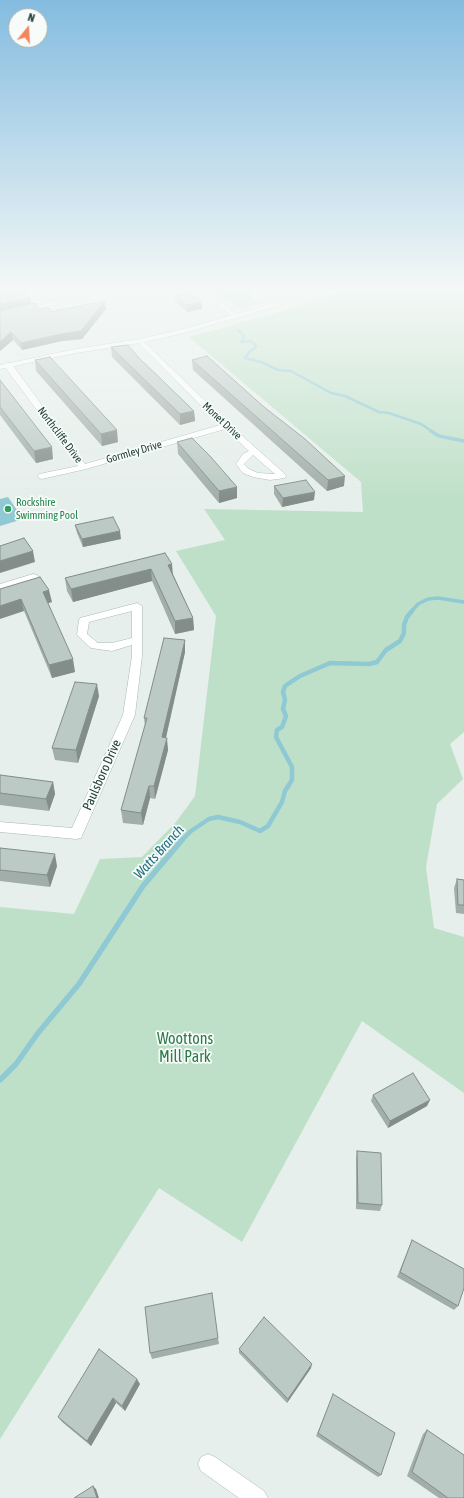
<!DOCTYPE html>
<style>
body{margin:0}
#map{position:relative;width:464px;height:1498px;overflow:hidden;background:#e6efeb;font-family:"Asap Condensed",sans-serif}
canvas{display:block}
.north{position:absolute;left:8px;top:8px;width:40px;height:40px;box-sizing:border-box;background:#f7fbf9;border:1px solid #a3b1ad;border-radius:50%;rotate:18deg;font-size:11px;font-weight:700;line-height:16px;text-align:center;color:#24423a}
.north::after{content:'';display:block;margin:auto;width:14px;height:18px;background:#f4845f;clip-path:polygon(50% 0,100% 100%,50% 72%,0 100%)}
</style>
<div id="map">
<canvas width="464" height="1498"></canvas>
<div class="north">N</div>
</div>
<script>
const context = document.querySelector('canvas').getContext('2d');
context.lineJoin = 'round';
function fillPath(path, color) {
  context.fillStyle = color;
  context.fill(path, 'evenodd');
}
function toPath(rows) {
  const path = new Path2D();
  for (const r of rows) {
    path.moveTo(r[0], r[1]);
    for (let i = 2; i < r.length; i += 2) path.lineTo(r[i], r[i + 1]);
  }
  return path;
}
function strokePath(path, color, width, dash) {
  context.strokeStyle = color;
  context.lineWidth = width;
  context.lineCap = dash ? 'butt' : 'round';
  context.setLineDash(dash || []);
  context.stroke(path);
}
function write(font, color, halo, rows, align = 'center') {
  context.font = font + ' "Asap Condensed",sans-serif';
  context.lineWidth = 3.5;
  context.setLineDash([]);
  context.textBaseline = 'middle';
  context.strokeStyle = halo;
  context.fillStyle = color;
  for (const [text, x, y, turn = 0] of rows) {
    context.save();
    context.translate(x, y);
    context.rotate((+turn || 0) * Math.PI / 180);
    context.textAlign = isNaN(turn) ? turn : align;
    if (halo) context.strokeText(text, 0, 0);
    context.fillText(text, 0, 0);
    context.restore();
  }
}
fillPath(toPath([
 [213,289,250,289,253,299,260,303,243,308,237,308],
 [351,289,464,289,464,732,450,744,463,779,437,804,426,867,434,928,464,937,464,1093,362,1021,242,1242,159,1188,0,1439,0,907,74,914,100,859,142,857,176,822,195,796,216,616,176,551,225,540,204,509,363,512,361,482,189,337,269,315]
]), '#bfe0c8');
fillPath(toPath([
 [8,497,23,519,0,526,0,499]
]), '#8ec9d4');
strokePath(toPath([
 [234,289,238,297,237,302],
 [238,330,244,336,241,342,250,341,254,343,256,347,249,352,245,358,261,362,278,370,291,371,331,393,345,396,379,412,389,413,421,424,433,432]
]), '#8ec9d4', 2.5);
strokePath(toPath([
 [431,431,439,436,464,441],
 [411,612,418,604,428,599,438,598,464,602]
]), '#8ec9d4', 3.5);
strokePath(toPath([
 [181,841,191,831,209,819,218,817,240,822,260,831,268,826,282,802,285,791,292,780,292,767,276,737,277,730,282,727,286,716,283,709,285,700,283,692,285,686,300,676,330,663,369,664,377,662,386,650,400,641,404,633,404,625,407,617,412,611]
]), '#8ec9d4', 4.5);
strokePath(toPath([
 [0,1080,16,1064,38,1033,79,984,143,886,182,840]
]), '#8ec9d4', 5.5);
const street = toPath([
 [198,289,205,289,238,316,238,318,234,318,198,289],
 [57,301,60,303,59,304,0,317,0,313,57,301],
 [140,339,142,340,229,424,285,474,286,476,285,478,270,480,253,477,243,473,236,464,243,454,249,451,225,429,86,469,42,479,39,478,38,476,39,474,78,466,5,367,5,363,11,363,85,464,220,425,138,342,136,341,140,339],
 [253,455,275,474,258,473,249,469,244,464,253,455],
 [33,574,37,575,38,577,37,579,0,590,0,584,33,574],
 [137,603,142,606,142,656,135,715,81,838,76,839,0,832,0,822,72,828,123,715,132,656,132,645,112,651,91,648,77,635,79,620,80,618,137,603],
 [132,611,132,638,112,643,98,643,87,634,89,622,132,611],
 [208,1454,215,1457,264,1491,268,1498,239,1498,201,1471,198,1464,201,1457,208,1454]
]);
const secondary = toPath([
 [325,289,335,289,184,333,140,343,76,353,0,369,0,365,76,349,140,339,183,329,325,289]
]);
strokePath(street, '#a8b8b2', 1);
strokePath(secondary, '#a4bbb3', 1);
fillPath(street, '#fff');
fillPath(secondary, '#fff');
fillPath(toPath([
 [164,289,172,289,168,293],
 [175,294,202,309,187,312,175,301],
 [30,298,31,304,39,309,50,312,106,309,82,339,62,341,22,350,13,340,0,351],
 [111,347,138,357,194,411,195,421,180,425,112,357],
 [35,360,118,442,102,446,36,371],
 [192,360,264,407,344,486,327,491,193,370],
 [0,380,53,459,36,463,0,415],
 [177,442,237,487,237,498,219,503,178,454],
 [274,486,314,500,282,507,274,494],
 [75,525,121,539,83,547,77,533],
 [165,553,173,574,193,618,194,630,175,634,152,581,73,602,67,591,65,578],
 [0,589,52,602,48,603,75,672,52,678,24,611],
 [185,640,185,652,166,738,168,750,155,799,150,798,143,825,123,823,121,810,145,726,144,718],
 [99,696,78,763,55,760,52,748],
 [0,775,53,782,55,794,49,811,0,805],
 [0,848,57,866,50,887,0,881],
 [457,879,464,880,464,914,456,913,454,888],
 [373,1095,427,1106,388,1128,371,1101],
 [357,1151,382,1205,380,1211,356,1209,356,1158],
 [412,1240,458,1306,454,1310,397,1277],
 [218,1338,219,1344,152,1359,150,1353],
 [239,1349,311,1368,287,1403,239,1353],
 [140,1384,125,1411,116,1403,91,1446,62,1422,58,1417],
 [332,1398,381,1475,378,1477,316,1436],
 [427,1430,464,1498,439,1498,407,1476,423,1434]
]), '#a1aea9');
fillPath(toPath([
 [168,289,172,289,168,293],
 [30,298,31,305,0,311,0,304],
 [105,301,106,309,82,339,62,341,22,350,21,343,61,334],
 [202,302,202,309,187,312,187,305],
 [11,332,13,340,0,351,0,342],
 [194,411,195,421,180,425,180,414],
 [117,430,118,442,102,446,101,434],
 [52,447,53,459,36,463,34,451],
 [345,476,344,486,327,491,328,480],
 [237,487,237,498,219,503,219,491],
 [315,492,314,500,282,507,283,498],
 [120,531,121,539,83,547,82,539],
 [33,551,35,562,0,573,0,561],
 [172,564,173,576,168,565],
 [151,569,152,581,73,602,71,589],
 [49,590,52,602,45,604,43,592],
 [21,599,24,611,0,619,0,606],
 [193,618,194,630,175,634,175,621],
 [185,640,185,652,163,750,162,737],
 [73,659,75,672,52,678,49,665],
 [97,684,99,696,78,763,76,750],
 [167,738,168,750,155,799,154,786],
 [53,782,55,794,49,811,46,799],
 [149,786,150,798,143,825,141,813],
 [55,854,57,866,50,887,47,875],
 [430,1100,427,1106,388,1128,390,1121],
 [312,1364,311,1368,287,1403,288,1399],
 [137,1379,140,1384,125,1411,122,1406],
 [113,1398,116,1403,91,1446,87,1441],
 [93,1486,96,1489,99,1498,97,1498]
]), '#838d89');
const building = toPath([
 [4,289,23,289,30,298,0,304,0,292,1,292,0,290,4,289],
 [189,292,202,302,187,305,175,294,189,292],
 [105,301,81,331,61,334,21,343,11,332,0,342,0,311,35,303,39,309,49,308,50,312,105,301],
 [128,345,138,357,194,411,180,414,111,347,128,345],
 [207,356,264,407,305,439,345,476,328,480,192,360,207,356],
 [50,357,117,430,101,434,35,360,50,357],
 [0,380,52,447,34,451,0,407,0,380],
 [192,438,210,456,237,487,219,491,177,442,192,438],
 [306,480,315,492,283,498,274,486,306,480],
 [113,517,120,531,82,539,75,525,113,517],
 [24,538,33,551,0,561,0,546,24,538],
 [165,553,172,564,168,565,193,618,175,621,151,569,71,589,65,578,165,553],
 [40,577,49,590,43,592,73,659,49,665,21,599,0,606,0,589,40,577],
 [164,638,185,640,162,737,167,738,154,786,149,786,141,813,121,810,147,718,144,718,164,638],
 [75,682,97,684,76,750,52,748,75,682],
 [0,775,53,782,46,799,0,793,0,775],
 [0,848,55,854,47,875,0,870,0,848],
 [457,879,464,880,464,905,458,905,457,879],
 [413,1073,430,1100,390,1121,373,1095,413,1073],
 [357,1151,381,1153,382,1205,358,1203,357,1151],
 [412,1240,464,1269,464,1288,458,1306,400,1272,412,1240],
 [212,1293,218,1338,150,1353,145,1307,212,1293],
 [264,1317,312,1364,288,1399,239,1349,264,1317],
 [99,1349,137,1379,122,1406,113,1398,87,1441,58,1417,99,1349],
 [333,1394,395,1433,381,1475,318,1433,333,1394],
 [427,1430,464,1455,464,1498,448,1498,412,1472,427,1430],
 [93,1486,97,1498,74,1498,93,1486]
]);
fillPath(building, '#bbcac4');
strokePath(building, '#838d89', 1);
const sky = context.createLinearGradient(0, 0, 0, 499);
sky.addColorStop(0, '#84bce0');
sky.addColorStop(0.58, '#f4f8f6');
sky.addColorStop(1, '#f4f8f600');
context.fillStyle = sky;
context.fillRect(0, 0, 464, 499);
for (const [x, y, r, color] of [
 [8,509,4,"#2e9e5b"]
]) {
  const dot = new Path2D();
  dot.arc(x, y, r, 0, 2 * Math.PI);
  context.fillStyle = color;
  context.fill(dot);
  strokePath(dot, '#f7fbf9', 1.5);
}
write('11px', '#24423a', '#f7fbf9', [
 ["Monet Drive",222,421,43],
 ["Northcliffe Drive",60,435,53],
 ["Gormley Drive",134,452,-16]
]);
write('11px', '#27864d', '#f7fbf9', [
 ["Rockshire",16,503],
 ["Swimming Pool",16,516]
], 'left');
write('13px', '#24423a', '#f7fbf9', [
 ["Paulsboro Drive",102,775,-66]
]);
write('italic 14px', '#1c6f80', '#f7fbf9', [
 ["Watts Branch",159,852,-48]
]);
write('16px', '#2d7a4b', '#f7fbf9', [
 ["Woottons",185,1039],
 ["Mill Park",185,1057]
]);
</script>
